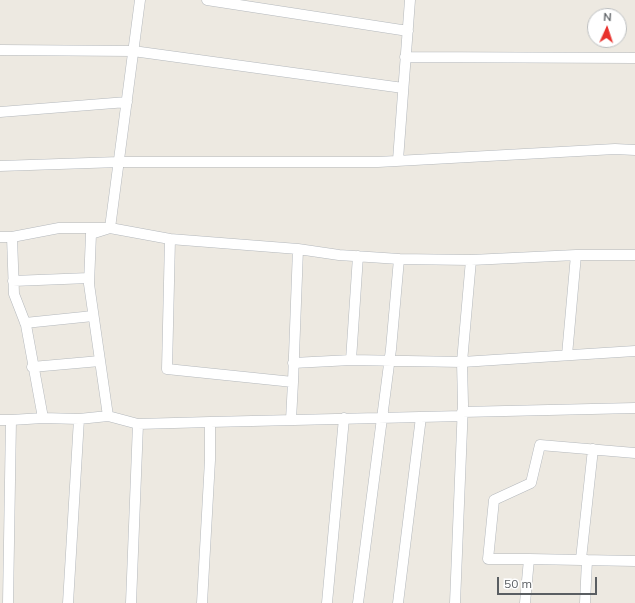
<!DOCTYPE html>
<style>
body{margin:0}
#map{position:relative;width:635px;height:603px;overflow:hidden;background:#ede9e1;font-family:Mulish,sans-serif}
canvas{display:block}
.north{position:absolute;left:587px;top:8px;width:40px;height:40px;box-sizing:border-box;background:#fff;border:1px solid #bdbfc0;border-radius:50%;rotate:3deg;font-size:11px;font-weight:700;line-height:16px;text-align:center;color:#5a5e62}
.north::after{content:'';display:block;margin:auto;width:14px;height:18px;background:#e8312c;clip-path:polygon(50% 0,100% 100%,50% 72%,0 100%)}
.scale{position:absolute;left:497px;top:577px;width:100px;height:18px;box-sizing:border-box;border:2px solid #5a5e62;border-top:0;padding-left:5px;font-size:12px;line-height:14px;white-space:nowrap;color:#5a5e62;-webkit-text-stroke:3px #fff;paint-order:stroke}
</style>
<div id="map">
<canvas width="635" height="603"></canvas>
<div class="north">N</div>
<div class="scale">50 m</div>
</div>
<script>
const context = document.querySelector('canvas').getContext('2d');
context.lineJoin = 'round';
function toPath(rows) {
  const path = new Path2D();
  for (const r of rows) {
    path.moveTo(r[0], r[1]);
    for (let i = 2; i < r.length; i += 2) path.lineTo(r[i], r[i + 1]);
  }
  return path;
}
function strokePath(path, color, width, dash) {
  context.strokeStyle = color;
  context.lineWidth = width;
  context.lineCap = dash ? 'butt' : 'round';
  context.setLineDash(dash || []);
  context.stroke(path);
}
const street = toPath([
 [207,0,408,31],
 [0,50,133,51,403,88],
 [405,57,635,58],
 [0,112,127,102],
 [398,160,410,0],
 [0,166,119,162,378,162,615,149,635,150],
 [0,237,12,237],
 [170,239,298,249,293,382,167,369,170,239],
 [298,249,339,255,399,259,471,260,576,255],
 [358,256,351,360,462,362,471,260],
 [13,281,89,278],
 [25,323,93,316],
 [567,355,576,255,635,255],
 [293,363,351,360],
 [32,367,100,361],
 [462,412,635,408],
 [108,416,89,284,91,234,110,228,140,0],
 [79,419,43,418,26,325,14,294,12,237,59,228,110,228,170,239],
 [0,420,11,420,8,603],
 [11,420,43,418],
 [291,420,293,382],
 [210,422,462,416],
 [138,424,210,422,210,460,202,603],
 [529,559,488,559,494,500,531,483,540,445,635,453],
 [581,559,593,449],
 [68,603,79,419,108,416,138,424,131,603],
 [327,603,344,418],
 [358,603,391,349,399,259],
 [398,603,421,417],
 [455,603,463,404,462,362,635,351],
 [525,603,529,559,635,561],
 [585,603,587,560]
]);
strokePath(street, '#b4b8bc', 11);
strokePath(street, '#fff', 10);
</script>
